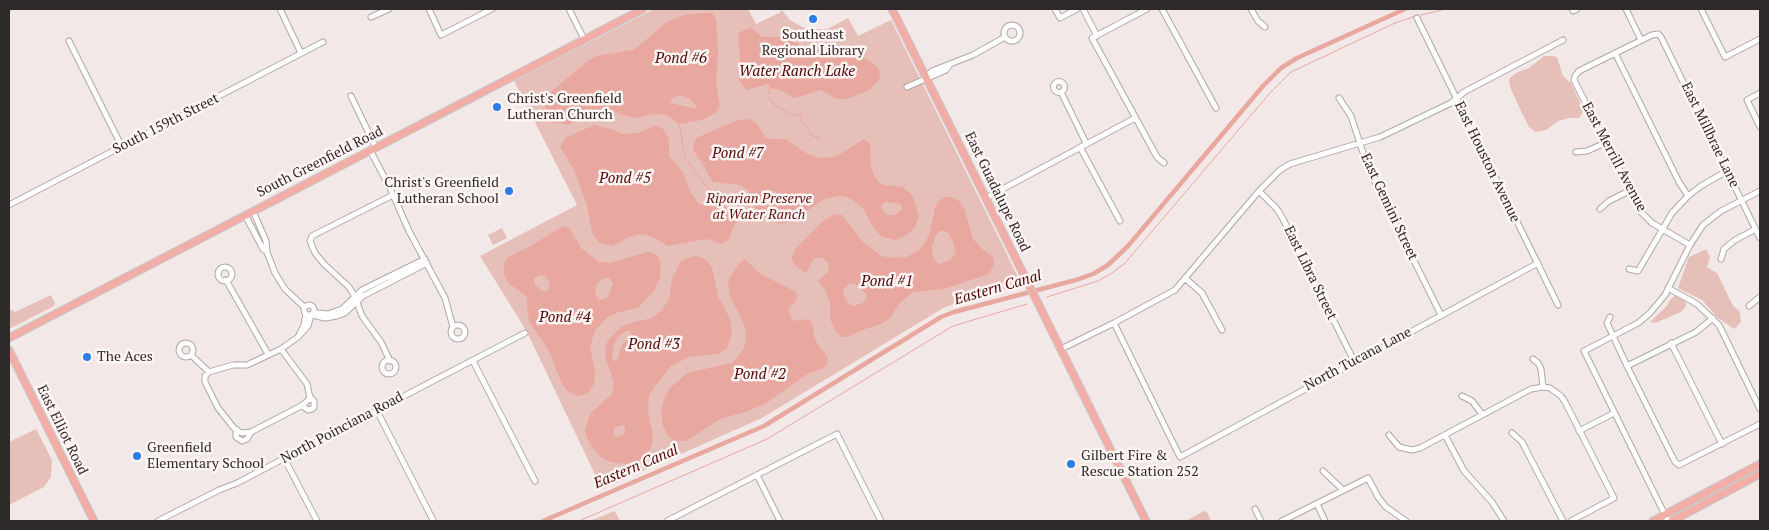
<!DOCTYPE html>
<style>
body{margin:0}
#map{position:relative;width:1769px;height:530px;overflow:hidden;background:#f2e8e7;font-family:"PT Serif",serif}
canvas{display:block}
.frame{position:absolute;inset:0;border:10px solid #2e2a2a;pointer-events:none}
</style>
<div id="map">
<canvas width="1769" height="530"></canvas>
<div class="frame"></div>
</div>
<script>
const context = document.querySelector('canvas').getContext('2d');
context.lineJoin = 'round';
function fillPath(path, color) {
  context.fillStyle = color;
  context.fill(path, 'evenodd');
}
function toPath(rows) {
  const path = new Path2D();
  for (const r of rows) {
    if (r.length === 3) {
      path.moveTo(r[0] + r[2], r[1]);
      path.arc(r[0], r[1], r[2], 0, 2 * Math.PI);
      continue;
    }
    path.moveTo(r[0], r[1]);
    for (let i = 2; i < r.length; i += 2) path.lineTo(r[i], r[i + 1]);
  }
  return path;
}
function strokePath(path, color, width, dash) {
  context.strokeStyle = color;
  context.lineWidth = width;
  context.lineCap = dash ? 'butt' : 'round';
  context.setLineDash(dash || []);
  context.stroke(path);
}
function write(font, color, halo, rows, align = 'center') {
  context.font = font + ' "PT Serif",serif';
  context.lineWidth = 5;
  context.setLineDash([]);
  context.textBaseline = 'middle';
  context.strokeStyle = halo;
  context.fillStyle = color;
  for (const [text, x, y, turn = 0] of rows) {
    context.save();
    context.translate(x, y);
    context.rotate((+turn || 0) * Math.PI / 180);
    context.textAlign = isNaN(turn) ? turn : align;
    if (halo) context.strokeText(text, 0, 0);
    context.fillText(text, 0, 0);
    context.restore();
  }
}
fillPath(toPath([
 [654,9,748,9,756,24,779,13,782,10,790,20,802,27,814,29,827,29,848,18,858,36,891,20,1022,285,945,307,762,418,602,489,527,332,480,256,577,205,514,81],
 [1544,56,1553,56,1557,57,1563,76,1571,83,1584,111,1579,118,1569,118,1558,121,1546,130,1536,132,1529,127,1522,113,1510,87,1509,79,1516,73,1529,68],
 [502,228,507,238,493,245,488,235],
 [1706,249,1710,257,1707,267,1717,273,1733,306,1740,312,1741,322,1734,329,1718,318,1702,300,1678,288,1689,257],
 [51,295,55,303,54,306,9,329,9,306,11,311,13,310,15,312],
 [1675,296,1685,300,1686,306,1681,312,1655,323,1650,322,1667,306,1670,300],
 [36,429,52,460,51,477,44,487,9,505,9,442],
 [615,511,620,521,589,521],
 [1204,511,1207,512,1211,521,1186,521]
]), '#e7bfb9');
fillPath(toPath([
 [700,13,712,13,716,19,718,52,716,82,720,106,715,113,702,120,679,124,667,115,654,114,636,118,622,115,614,111,592,111,568,125,547,121,545,104,548,94,588,61,597,56,633,50,641,44,668,21,684,15],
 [677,96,683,96,690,99,696,105,697,109,670,103,672,99],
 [749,28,753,29,762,37,782,37,789,39,807,49,816,50,829,46,850,57,867,59,875,65,879,70,880,79,868,91,847,99,836,99,821,90,794,98,780,90,770,88,768,84,746,90,739,80,740,59,738,33],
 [749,119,756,123,765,137,771,139,785,139,808,154,821,158,832,157,840,154,864,139,870,144,871,166,874,175,879,183,885,185,903,187,912,195,919,216,915,227,907,235,896,240,882,237,874,228,862,207,850,198,840,196,824,199,795,219,782,224,767,220,757,213,748,190,741,185,713,182,700,160,693,150,696,138,738,120],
 [768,189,787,197,789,202,783,205,771,200,766,197,764,193],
 [887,202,900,204,903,209,895,215,887,215,881,208,882,204],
 [594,125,612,129,622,134,638,133,656,125,663,129,669,139,669,156,683,172,691,193,699,204,712,207,721,205,734,211,738,217,728,240,722,244,707,239,668,246,651,236,641,234,628,237,613,246,599,243,592,232,587,205,573,168,560,147,565,138],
 [946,197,952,197,958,200,964,208,973,239,982,249,993,257,994,265,989,274,944,289,913,292,900,303,889,319,881,324,865,329,847,337,841,337,835,330,830,319,830,302,825,290,818,281,829,271,828,263,822,258,814,258,806,273,795,266,791,258,796,248,823,221,835,214,842,215,862,241,881,256,894,258,907,257,919,250,926,241,930,232,935,207,940,200],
 [939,231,944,231,948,233,953,242,956,253,950,260,940,264,936,262,933,256,932,247,936,235],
 [854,283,866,293,867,298,863,303,853,306,849,304,844,296,843,290,849,284],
 [563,226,570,229,581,248,599,262,610,263,648,252,657,255,661,264,660,278,654,291,638,308,619,312,608,317,595,330,590,347,595,372,594,384,588,393,578,396,568,392,561,382,549,351,529,321,526,296,508,283,504,273,504,264,508,257,529,247],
 [541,275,546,277,550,284,549,289,544,292,535,285,534,282,534,278],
 [604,278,609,278,613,284,612,287,607,298,600,300,597,298,595,292,596,285],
 [696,256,705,259,712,267,718,297,725,308,731,323,732,333,727,348,718,354,689,357,671,366,656,385,649,396,648,410,650,423,653,433,652,445,647,454,640,460,626,464,611,462,602,458,595,451,588,440,585,430,590,414,612,394,614,383,611,373,606,360,605,349,608,340,621,327,631,323,652,318,662,310,669,299,672,279,681,261,687,258],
 [626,331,629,331,631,334,629,337,622,345,618,358,613,362,612,355,614,344,619,336],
 [622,425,625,427,625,433,617,437,614,435,613,432,614,428],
 [745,259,759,273,796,292,797,299,788,310,792,319,798,321,806,319,812,322,815,340,828,358,827,364,822,369,809,373,765,404,745,412,720,419,686,441,675,441,668,436,663,426,661,413,664,399,670,388,687,373,732,363,744,349,746,336,744,324,730,296,728,281,738,265]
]), '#e8a79f');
strokePath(toPath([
 [1421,15,1446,9],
 [749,21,750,18],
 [770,88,767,97,772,101,775,106,793,115,802,115,801,120,810,131,810,135,820,138],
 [679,124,685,158,708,189,713,192],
 [1047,297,1098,281,1112,273,1125,263,1270,93,1291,72,1395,23,1416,16],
 [579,521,767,439,953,326,1027,304]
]), '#e8a79f', 1);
strokePath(toPath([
 [543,521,764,426,941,317,954,312,1076,280,1093,274,1108,265,1128,246,1263,86,1281,68,1297,58,1405,9]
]), '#e8a79f', 4.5);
const minor = toPath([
 [280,9,301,53],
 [429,9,441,35,492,9],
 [569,9,584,39],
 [1055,9,1060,18,1077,9],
 [1083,9,1097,36],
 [1147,9,1092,38,1157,157,1164,163],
 [1162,9,1216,108],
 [1251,9,1258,21,1265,27],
 [1626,9,1641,40],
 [1701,9,1725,57,1760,39],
 [1573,11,1577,9],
 [371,17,389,9],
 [1417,18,1558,305],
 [1012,33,8],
 [69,41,122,147],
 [1615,53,1679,182,1688,196],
 [926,77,932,71,973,55,1005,37],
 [1059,87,5.5],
 [907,87,946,70,949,66],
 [1061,92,1086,143],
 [1760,93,1747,100,1760,127],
 [351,96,376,148],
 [1339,98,1351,116,1368,168,1441,315],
 [1080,147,1120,221],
 [370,150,390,188,409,231,445,298,453,327],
 [1576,152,1587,151,1605,143],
 [1259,191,1277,209,1283,219,1354,361],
 [986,198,1135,118],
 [9,205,323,42],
 [1600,209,1609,201,1629,191],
 [253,211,266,241,267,252,275,273,285,289,304,307],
 [245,215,263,249,267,252],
 [1690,245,1652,223,1641,212,1574,80,1575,76,1579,71,1652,35,1658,34,1661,37,1760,238],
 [1721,259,1724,249,1735,240,1756,229],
 [225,274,7],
 [1629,269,1638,271,1672,213,1688,196,1701,186,1727,171],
 [1186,279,1202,293,1222,330],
 [226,280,268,354],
 [1668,288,1697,304,1719,325,1760,409],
 [309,310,5],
 [1749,306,1760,297],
 [314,311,317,313,328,314,342,309,362,290,425,259],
 [306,314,304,325,298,337,308,326,311,315],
 [312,314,316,316,325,318,337,316,345,313,363,296,427,263],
 [1610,317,1607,323,1627,366,1675,462,1679,465,1760,424],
 [1114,323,1180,457,1538,263],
 [458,332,7],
 [186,350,7],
 [1671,343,1722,444],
 [281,349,307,384,310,398,303,405,251,432,241,433,234,428,218,408,205,382,205,376,209,372,233,365,247,365,281,349,298,337],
 [1061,349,1114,323,1175,290,1259,191,1280,170,1290,164,1380,137,1451,103,1464,92,1563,40],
 [191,355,209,372],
 [1533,359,1538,363,1541,369,1543,387],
 [389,367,7],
 [390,361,381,342,362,316,355,297,349,287,324,264,315,253,310,241,312,236,393,195],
 [473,361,535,481],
 [1627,366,1696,332,1713,318],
 [1462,396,1472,401,1482,414],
 [303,405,305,408,308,410,312,409,314,407,314,401,310,397],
 [376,409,433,520],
 [236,429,236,437,242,441,247,439,251,432],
 [1579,431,1614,413],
 [1512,433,1522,442,1563,521],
 [1389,435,1399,447,1412,450,1420,448,1531,389,1543,387,1550,388,1561,396,1565,402,1614,498,1571,521],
 [1445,435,1464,471,1492,502,1504,521],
 [284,458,317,521],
 [1323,471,1343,490],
 [757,475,780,521],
 [1317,504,1325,521],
 [1255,509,1261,521],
 [158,521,219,490,237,483,525,333],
 [667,521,837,434,881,521],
 [1282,521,1368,478,1378,497,1386,507,1406,521],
 [1668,521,1584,351,1638,323,1650,313,1665,295,1690,245,1703,225,1721,211,1760,191]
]);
const major = toPath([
 [892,9,1146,521],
 [9,338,643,9],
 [9,350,94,521],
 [1653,521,1760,464],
 [1672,521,1760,474]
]);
strokePath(minor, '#b0a7a6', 7);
strokePath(major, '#c9c8c8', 9);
strokePath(minor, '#fff', 5);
strokePath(major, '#f2ada6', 7);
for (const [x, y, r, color] of [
 [813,19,5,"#2c7de8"],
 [497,107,5,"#2c7de8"],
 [509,191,5,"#2c7de8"],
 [87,357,5,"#2c7de8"],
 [137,456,5,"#2c7de8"],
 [1071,464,5,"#2c7de8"]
]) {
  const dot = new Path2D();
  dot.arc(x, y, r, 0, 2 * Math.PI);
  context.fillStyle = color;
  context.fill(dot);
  strokePath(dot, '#fef6f5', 2);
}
write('14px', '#2e2a2a', '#fef6f5', [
 ["Southeast",813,35,"center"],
 ["Regional Library",813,51,"center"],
 ["Christ's Greenfield",507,99],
 ["Lutheran Church",507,115],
 ["Christ's Greenfield",499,183,"right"],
 ["Lutheran School",499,199,"right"],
 ["The Aces",97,357],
 ["Greenfield",147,448],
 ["Elementary School",147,464],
 ["Gilbert Fire &",1081,456],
 ["Rescue Station 252",1081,472]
], 'left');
write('14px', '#2e2a2a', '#fef6f5', [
 ["South 159th Street",166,124,-27],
 ["East Millbrae Lane",1710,135,64],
 ["East Merrill Avenue",1614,157,62],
 ["South Greenfield Road",320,162,-27],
 ["East Houston Avenue",1487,162,64],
 ["East Guadalupe Road",997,192,64],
 ["East Gemini Street",1389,207,65],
 ["East Libra Street",1310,273,64],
 ["North Tucana Lane",1358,359,-28],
 ["North Poinciana Road",342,428,-28],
 ["East Elliot Road",62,430,64]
]);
write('italic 14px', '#5e1210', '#fef6f5', [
 ["Riparian Preserve",759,199],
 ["at Water Ranch",759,215]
]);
write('italic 15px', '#530507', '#fef6f5', [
 ["Pond #6",681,59],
 ["Water Ranch Lake",797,72],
 ["Pond #7",738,154],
 ["Pond #5",625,179],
 ["Pond #1",887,282],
 ["Eastern Canal",998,288,-16],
 ["Pond #4",565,318],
 ["Pond #3",654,345],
 ["Pond #2",760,375],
 ["Eastern Canal",636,467,-23]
]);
</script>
